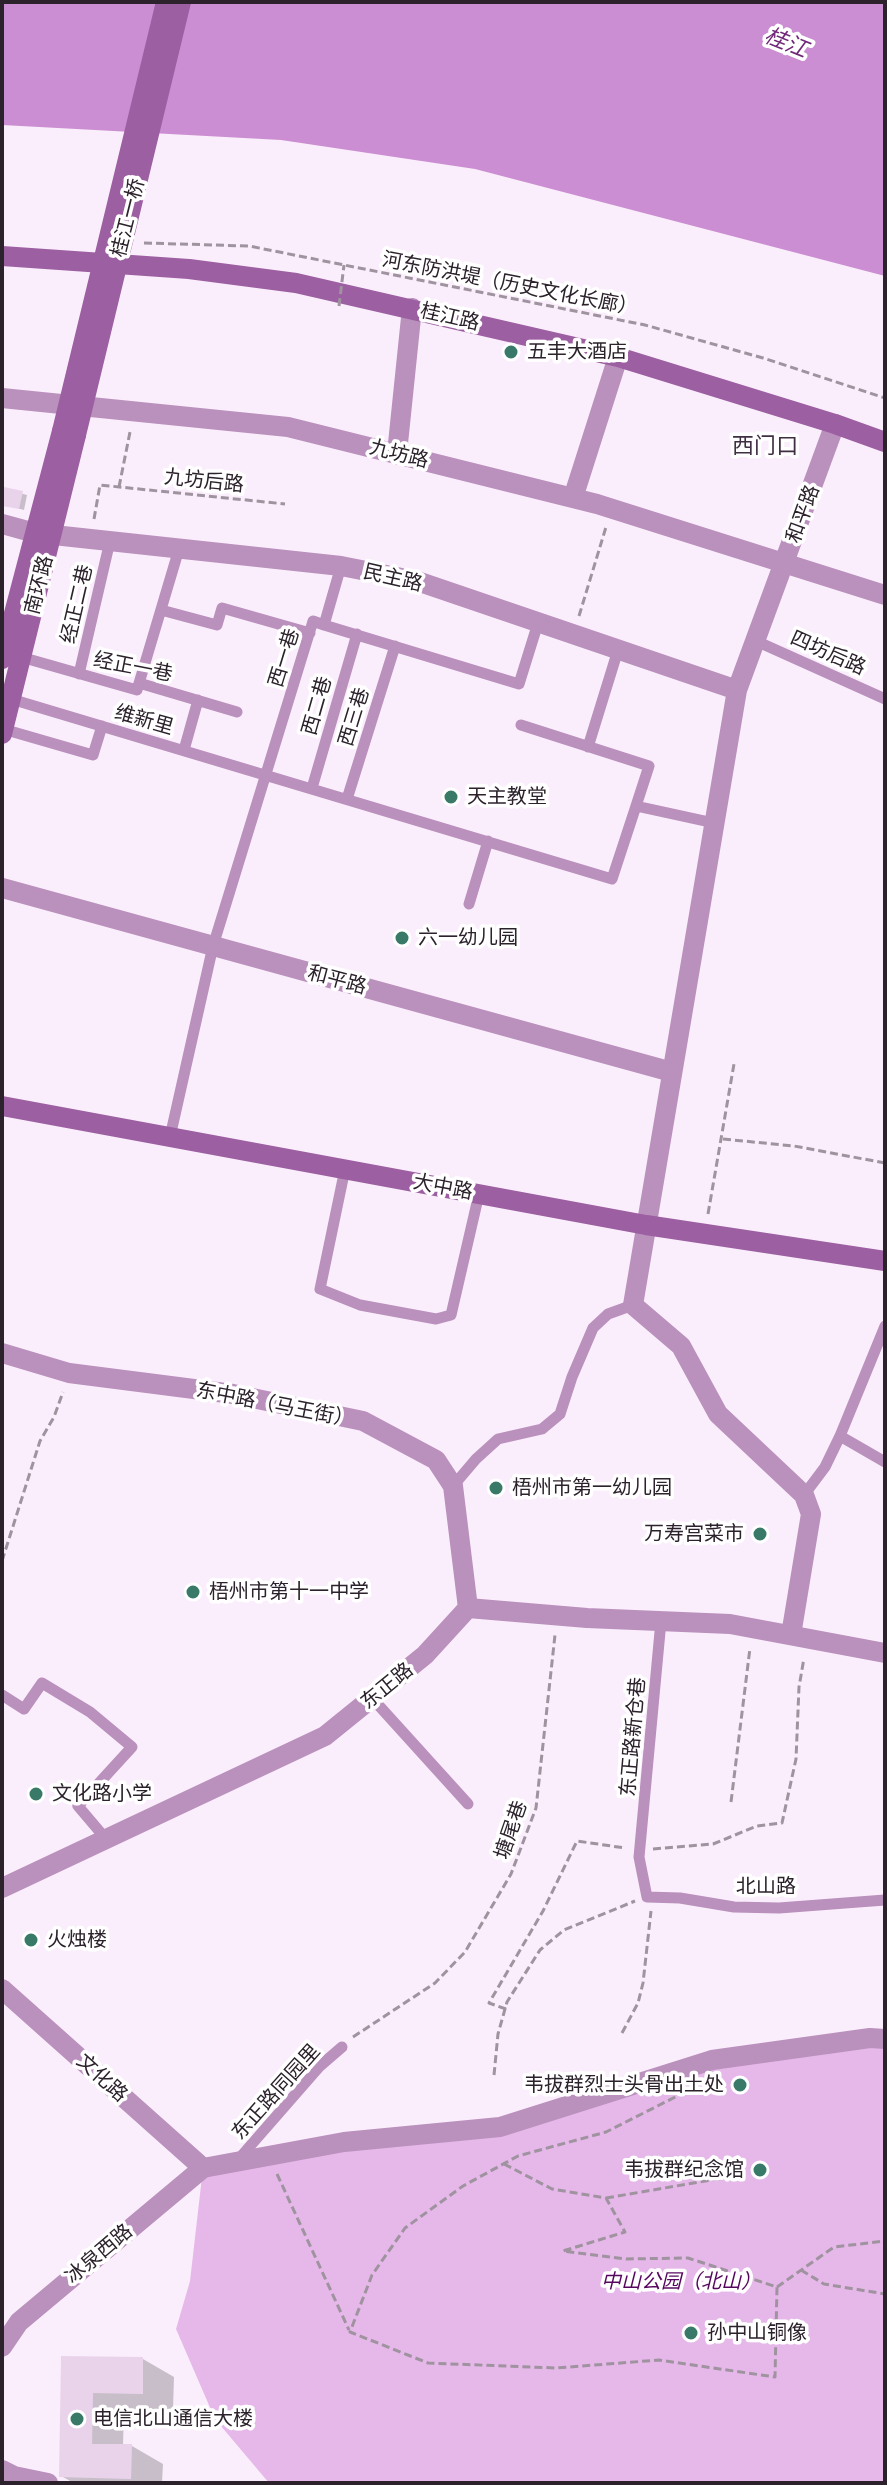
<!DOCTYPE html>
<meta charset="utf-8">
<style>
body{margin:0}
#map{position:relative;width:887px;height:2485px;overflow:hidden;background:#fbeefc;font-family:"Playfair Display",serif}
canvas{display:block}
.frame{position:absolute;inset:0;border:4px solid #2b222b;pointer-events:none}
</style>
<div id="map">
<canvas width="887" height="2485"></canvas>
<div class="frame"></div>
</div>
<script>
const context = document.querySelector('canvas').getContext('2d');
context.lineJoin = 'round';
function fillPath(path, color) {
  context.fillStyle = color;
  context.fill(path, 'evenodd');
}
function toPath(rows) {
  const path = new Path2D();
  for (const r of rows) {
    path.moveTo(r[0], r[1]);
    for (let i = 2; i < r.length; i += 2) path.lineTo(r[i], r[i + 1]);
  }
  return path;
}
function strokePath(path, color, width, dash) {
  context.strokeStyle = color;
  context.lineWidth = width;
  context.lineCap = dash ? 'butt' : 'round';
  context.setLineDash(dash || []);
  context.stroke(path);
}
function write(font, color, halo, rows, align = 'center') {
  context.font = font + ' "Playfair Display","Noto Sans SC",serif';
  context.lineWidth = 7;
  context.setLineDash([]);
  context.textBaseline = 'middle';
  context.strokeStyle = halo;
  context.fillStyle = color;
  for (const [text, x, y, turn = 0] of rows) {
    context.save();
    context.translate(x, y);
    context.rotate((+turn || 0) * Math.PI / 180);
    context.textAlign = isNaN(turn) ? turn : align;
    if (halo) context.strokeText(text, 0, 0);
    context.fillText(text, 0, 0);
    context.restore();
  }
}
fillPath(toPath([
 [885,2039,885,2483,269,2483,215,2419,176,2329,190,2281,203,2168,500,2127,712,2060]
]), '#e6b8ea');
fillPath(toPath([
 [2,2,885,2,885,276,475,169,281,140,2,125]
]), '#cc8ed2');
fillPath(toPath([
 [5,489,27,495,24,510,2,504],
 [63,2358,143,2359,174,2377,173,2410,124,2409,123,2446,132,2446,163,2464,162,2483,74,2483,61,2476]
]), '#0003');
fillPath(toPath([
 [4,487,23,491,19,509,2,506],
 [61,2356,143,2357,143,2394,93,2393,92,2444,132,2444,131,2479,59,2477]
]), '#e9d3eb');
strokePath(toPath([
 [144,243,249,246,645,325,763,358,885,398],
 [119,487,130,432],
 [94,519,100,485,285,504],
 [579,616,606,527],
 [723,1139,794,1146,885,1163],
 [708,1214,734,1064],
 [2,1561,40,1441,54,1417,63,1392],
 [731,1802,750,1648],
 [653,1849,713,1844,757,1826,782,1823,796,1759,799,1687,804,1658],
 [506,2009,489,2003,543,1911,577,1841,625,1848],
 [622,2033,638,2003,643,1983,651,1911],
 [353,2037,435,1983,465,1952,511,1874,536,1808,555,1635],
 [494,2075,498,2034,507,2002,540,1950,564,1930,635,1901],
 [504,2164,552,2189,606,2198,625,2232,563,2251,626,2259,688,2258,777,2287,775,2377,659,2360,556,2368,428,2363,350,2332,372,2275,405,2228,463,2186,518,2156,606,2132,695,2087],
 [277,2174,349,2330],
 [606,2198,723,2178],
 [801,2270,824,2284,885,2294],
 [777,2287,834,2247,885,2241]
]), '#9f939f', 3, [8, 4]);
strokePath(toPath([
 [161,610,217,625,222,608,310,633],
 [324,625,519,684,538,623],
 [756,641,885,699],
 [21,657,137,690,179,549],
 [79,674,110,541],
 [139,683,237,712],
 [11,699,612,879,636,806,714,823],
 [521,725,649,766,636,806],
 [3,729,93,755,102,726],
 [588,747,618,650],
 [184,750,198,700],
 [312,788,357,634],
 [347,799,395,646],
 [469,904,488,841],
 [170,1137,213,946,313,621,324,625,341,566],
 [345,1169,320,1289,360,1305,436,1319,451,1315,479,1194],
 [840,1436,885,1462],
 [453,1486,476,1459,498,1439,542,1429,560,1414,572,1377,593,1328,608,1314,633,1305],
 [804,1495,825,1467,840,1436,885,1326],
 [661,1621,639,1857,647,1897,680,1898,734,1907,779,1908,885,1900],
 [2,1695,24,1709,42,1683,90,1712,132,1747,78,1806,106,1839],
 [372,1698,468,1804],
 [237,2161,320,2066,342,2047]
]), '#ba90bd', 11);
strokePath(toPath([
 [2,398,288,427,597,504,885,595],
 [397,453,412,308],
 [573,498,618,357],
 [2,524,35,533,341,566,417,581,737,690],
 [2,888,672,1072],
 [2,1353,69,1373,233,1394,363,1421,436,1460,453,1486,468,1608],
 [468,1608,587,1618,730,1624,885,1653],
 [791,1635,811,1514,804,1495,718,1414,681,1346,633,1305,737,690,835,424],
 [2,1888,325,1736,425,1655,468,1608],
 [2,1989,203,2168],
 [2,2347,19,2322,203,2168,344,2142,500,2127,712,2060,870,2038,885,2039],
 [2,2470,14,2476,48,2483]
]), '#ba90bd', 20);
strokePath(toPath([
 [2,256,189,269,296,283,618,357,835,424,885,442],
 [2,659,62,431],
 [2,734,76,435],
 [2,1106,646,1225,885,1261]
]), '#9c5fa1', 20);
strokePath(toPath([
 [339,306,344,265]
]), '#9f939f', 3, [8, 4]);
strokePath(toPath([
 [62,431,166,2],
 [76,435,181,2]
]), '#9c5fa1', 20);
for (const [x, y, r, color] of [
 [511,352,8,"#397968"],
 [451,797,8,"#397968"],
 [402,938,8,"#397968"],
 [496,1488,8,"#397968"],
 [760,1534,8,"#397968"],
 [193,1592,8,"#397968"],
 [36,1794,8,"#397968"],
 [31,1940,8,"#397968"],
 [740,2085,8,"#397968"],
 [760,2170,8,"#397968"],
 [691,2333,8,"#397968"],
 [77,2419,8,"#397968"]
]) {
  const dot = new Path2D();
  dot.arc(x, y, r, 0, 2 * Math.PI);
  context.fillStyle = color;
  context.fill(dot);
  strokePath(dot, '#fff', 3);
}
write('20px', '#2b222b', '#fff', [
 ["桂江一桥",128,218,-76],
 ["河东防洪堤（历史文化长廊）",510,284,11],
 ["桂江路",450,317,13],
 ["九坊路",399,454,14],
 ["九坊后路",204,481,6],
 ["和平路",803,514,-70],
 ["民主路",393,578,13],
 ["南环路",39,585,-76],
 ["经正二巷",77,604,-77],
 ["四坊后路",828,653,24],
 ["西一巷",284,658,-73],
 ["经正一巷",133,667,11],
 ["西二巷",317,706,-74],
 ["西三巷",354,717,-73],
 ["维新里",144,720,16],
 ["和平路",337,980,15],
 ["大中路",443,1187,11],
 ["东中路（马王街）",275,1405,11],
 ["东正路",387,1686,-39],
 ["东正路新仓巷",633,1737,-85],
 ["塘尾巷",511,1830,-71],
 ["北山路",766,1887],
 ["文化路",102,2078,42],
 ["东正路同园里",276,2092,-48],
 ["冰泉西路",99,2254,-40]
]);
write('20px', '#2b222b', '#fff', [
 ["五丰大酒店",527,352],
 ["天主教堂",467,797],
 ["六一幼儿园",418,938],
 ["梧州市第一幼儿园",512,1488],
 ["万寿宫菜市",744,1534,"right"],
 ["梧州市第十一中学",209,1592],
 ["文化路小学",52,1794],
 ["火烛楼",47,1940],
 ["韦拔群烈士头骨出土处",724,2085,"right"],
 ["韦拔群纪念馆",744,2170,"right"],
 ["孙中山铜像",707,2333],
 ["电信北山通信大楼",93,2419]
], 'left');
write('italic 20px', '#56065e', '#fff', [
 ["中山公园（北山）",681,2282]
]);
write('italic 22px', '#712779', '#fff', [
 ["桂江",786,43,22]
]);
write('22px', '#402f42', '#fff', [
 ["西门口",765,446]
]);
</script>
